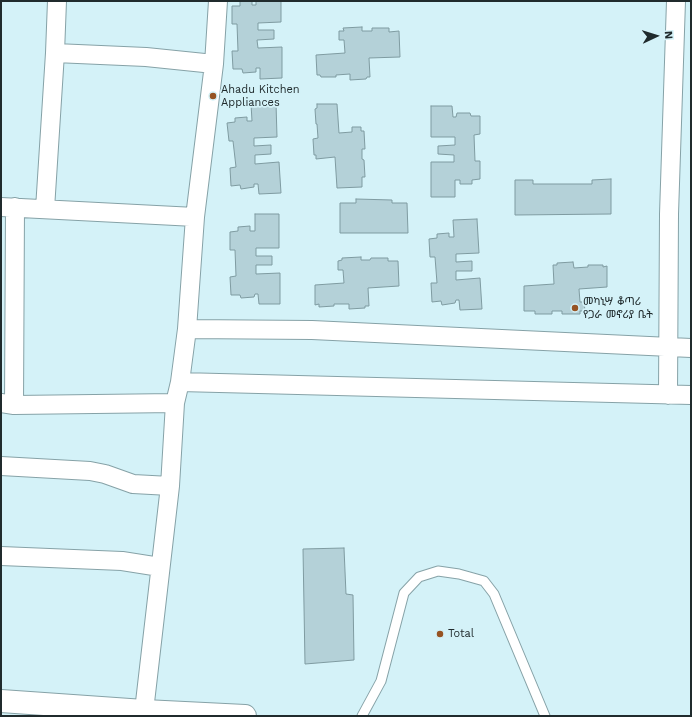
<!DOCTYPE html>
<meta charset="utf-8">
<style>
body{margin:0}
#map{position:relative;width:692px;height:717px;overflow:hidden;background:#d4f2f8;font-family:"Work Sans",sans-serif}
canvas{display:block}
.frame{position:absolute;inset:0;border:2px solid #202b2d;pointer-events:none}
.north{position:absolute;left:636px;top:16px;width:40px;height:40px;-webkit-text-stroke:3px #d4f2f8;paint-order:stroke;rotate:86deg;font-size:11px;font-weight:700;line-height:16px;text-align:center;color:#202b2d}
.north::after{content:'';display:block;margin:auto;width:14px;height:18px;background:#202b2d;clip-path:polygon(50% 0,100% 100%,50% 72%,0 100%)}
</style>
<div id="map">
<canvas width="692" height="717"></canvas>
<div class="frame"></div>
<div class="north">N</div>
</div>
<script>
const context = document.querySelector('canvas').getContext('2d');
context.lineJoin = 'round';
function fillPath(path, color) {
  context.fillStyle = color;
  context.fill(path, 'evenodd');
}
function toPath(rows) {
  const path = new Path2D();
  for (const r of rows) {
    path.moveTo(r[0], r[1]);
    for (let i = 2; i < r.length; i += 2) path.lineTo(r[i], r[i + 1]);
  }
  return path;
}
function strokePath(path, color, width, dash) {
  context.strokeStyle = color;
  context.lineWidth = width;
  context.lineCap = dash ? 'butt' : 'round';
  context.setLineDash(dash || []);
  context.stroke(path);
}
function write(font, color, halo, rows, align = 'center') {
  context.font = font + ' "Work Sans","Noto Sans Ethiopic",sans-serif';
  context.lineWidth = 3.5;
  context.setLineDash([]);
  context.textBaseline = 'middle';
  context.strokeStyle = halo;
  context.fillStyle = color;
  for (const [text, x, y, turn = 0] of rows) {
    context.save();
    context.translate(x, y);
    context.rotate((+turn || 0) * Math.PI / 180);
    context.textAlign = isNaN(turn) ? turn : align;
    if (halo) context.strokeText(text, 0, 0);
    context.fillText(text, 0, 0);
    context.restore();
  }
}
const building = toPath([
 [240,1,252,1,252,5,256,5,256,1,281,1,281,22,258,23,258,30,274,30,274,39,257,40,258,48,282,47,282,78,260,79,260,68,256,68,256,72,243,73,242,69,233,69,232,51,238,51,237,24,232,24,232,6,240,6,240,1],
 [362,27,362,31,372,31,372,28,389,28,389,32,399,31,400,57,369,58,370,77,367,77,366,79,350,80,350,74,336,75,336,77,321,77,320,75,317,75,316,55,345,53,344,40,339,40,339,31,344,31,343,28,362,27],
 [276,103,277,137,254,138,254,146,271,145,271,154,255,155,255,164,279,162,281,193,259,194,258,184,254,184,254,187,241,189,240,185,231,186,230,168,236,167,233,141,229,141,227,123,235,122,235,118,247,117,247,121,252,121,251,104,276,103],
 [317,104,337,104,339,133,352,132,352,127,361,127,361,131,364,131,365,149,362,149,362,159,364,160,365,177,362,177,362,187,337,188,335,157,316,159,316,155,314,155,313,139,318,138,317,124,316,124,315,109,317,108,317,104],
 [431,106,452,106,453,117,456,117,457,113,470,113,471,116,480,116,480,134,474,135,475,161,480,161,480,179,472,180,472,184,460,184,460,180,455,180,455,197,431,197,431,162,454,162,454,155,438,154,438,146,455,145,455,137,431,137,431,106],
 [611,179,611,214,515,215,515,180,533,180,533,184,592,184,592,180,611,179],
 [356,199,392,200,392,203,407,203,408,233,340,233,340,203,356,203,356,199],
 [255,214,279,214,279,248,256,248,256,256,272,256,272,265,256,265,256,274,280,273,280,304,259,304,258,294,255,294,254,297,241,298,240,295,231,295,230,277,236,276,235,250,230,250,230,232,238,231,238,227,250,226,250,231,255,231,255,214],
 [477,219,479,253,456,254,456,262,472,261,472,271,456,271,456,280,480,278,482,309,460,310,459,300,456,300,455,303,442,305,441,301,432,302,431,283,437,283,435,257,430,257,429,239,437,238,437,234,449,233,449,237,454,237,453,220,477,219],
 [361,257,361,260,370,260,371,258,388,258,388,261,398,261,399,286,368,288,369,306,365,306,365,308,349,309,349,304,334,304,334,306,319,307,319,304,315,305,315,285,344,283,343,270,338,270,338,261,342,260,342,258,361,257],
 [573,262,574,268,588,267,588,265,603,265,603,267,607,266,607,287,579,289,580,302,584,302,585,311,580,311,580,314,562,314,562,311,552,311,552,314,535,314,535,311,524,311,524,286,554,284,553,265,557,265,557,263,573,262],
 [344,548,346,594,353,595,354,660,305,664,303,549,344,548]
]);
fillPath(building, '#b4d1d8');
strokePath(building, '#7f9ba1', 1);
const lane = toPath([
 [362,716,381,681,404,593,419,577,438,571,459,574,484,581,494,594,545,716]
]);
const street = toPath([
 [57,1,55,53,146,57,214,64],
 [1,207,195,217],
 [45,209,55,53],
 [187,329,312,330,691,348],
 [180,382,691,395],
 [668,395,669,214,676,1],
 [1,403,14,405,175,403],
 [14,405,15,207],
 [1,466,90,471,105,474,133,484,170,486],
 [1,556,122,561,160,567],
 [144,711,170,486,175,403,180,382,187,329,195,217,214,64,218,1]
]);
const highway = toPath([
 [1,701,144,711,245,716]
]);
strokePath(lane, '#86a2a7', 11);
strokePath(street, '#86a2a7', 20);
strokePath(highway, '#86a2a7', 24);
strokePath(lane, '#fff', 9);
strokePath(street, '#fff', 18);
strokePath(highway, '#fff', 22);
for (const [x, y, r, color] of [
 [213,96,4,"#965323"],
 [575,308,4,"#965323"],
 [440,634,4,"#965323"]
]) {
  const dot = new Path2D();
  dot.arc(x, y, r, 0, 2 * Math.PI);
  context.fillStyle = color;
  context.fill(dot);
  strokePath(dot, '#d4f2f8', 1.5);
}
write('11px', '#202b2d', '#d4f2f8', [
 ["Ahadu Kitchen",221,90],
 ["Appliances",221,103],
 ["መካኒሣ ቆጣሪ",583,302],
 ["የጋራ መኖሪያ ቤት",583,315],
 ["Total",448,634]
], 'left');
</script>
